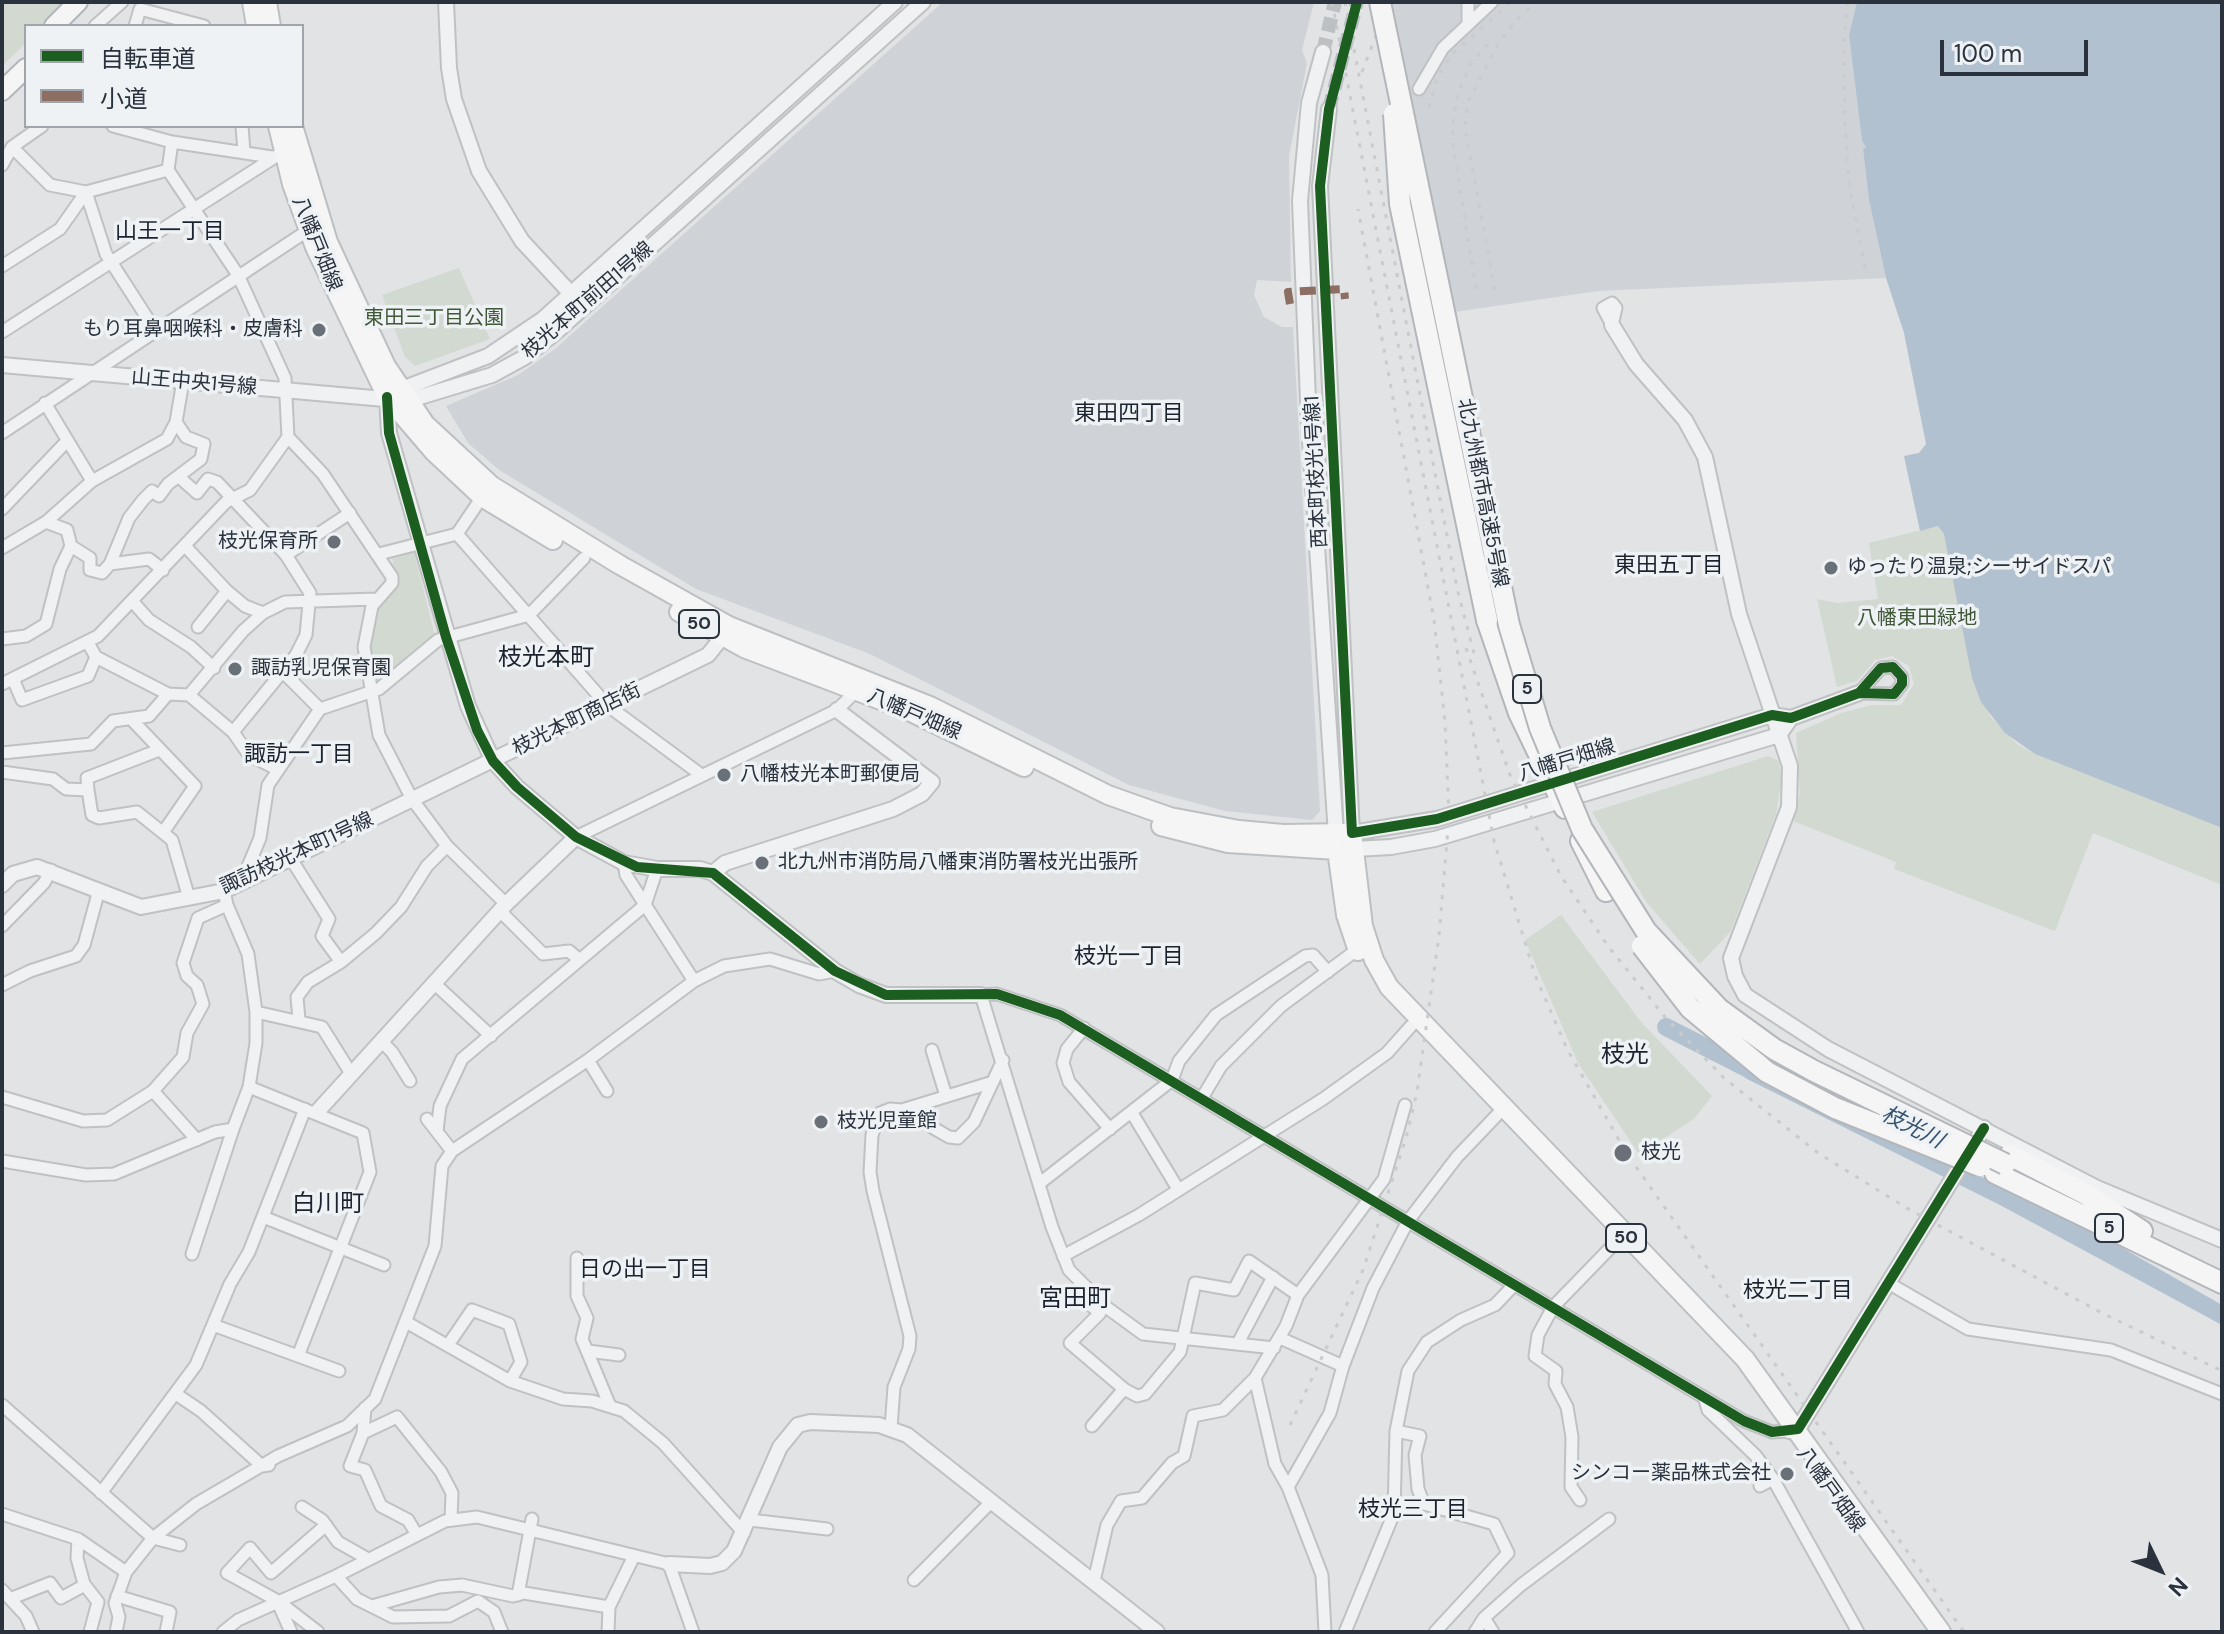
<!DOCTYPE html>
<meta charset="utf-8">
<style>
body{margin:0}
#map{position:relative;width:2224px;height:1634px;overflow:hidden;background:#e1e3e5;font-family:"DM Sans","Noto Sans JP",sans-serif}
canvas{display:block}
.frame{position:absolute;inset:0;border:4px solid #29323d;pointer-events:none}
.legend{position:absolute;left:24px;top:24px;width:280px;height:104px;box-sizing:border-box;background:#eef2f5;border:2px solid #9fa5ab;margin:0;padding:10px 14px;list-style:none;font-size:24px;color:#29323d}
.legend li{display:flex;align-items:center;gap:16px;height:40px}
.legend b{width:40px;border:2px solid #9fa5ab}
.north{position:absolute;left:2120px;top:1530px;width:80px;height:80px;-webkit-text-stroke:6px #eef2f5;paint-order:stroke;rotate:133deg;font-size:22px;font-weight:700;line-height:32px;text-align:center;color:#29323d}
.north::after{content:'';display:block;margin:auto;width:28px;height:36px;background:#29323d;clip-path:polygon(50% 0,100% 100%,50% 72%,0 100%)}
.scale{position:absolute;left:1940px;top:40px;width:148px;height:36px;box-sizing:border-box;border:4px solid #29323d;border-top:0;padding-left:10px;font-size:24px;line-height:28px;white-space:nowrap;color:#29323d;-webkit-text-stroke:6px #eef2f5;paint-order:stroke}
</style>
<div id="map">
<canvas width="2224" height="1634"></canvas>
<div class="frame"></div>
<ul class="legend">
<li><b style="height:10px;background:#1b5e20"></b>自転車道</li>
<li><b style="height:10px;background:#8d6e63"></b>小道</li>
</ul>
<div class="north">N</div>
<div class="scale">100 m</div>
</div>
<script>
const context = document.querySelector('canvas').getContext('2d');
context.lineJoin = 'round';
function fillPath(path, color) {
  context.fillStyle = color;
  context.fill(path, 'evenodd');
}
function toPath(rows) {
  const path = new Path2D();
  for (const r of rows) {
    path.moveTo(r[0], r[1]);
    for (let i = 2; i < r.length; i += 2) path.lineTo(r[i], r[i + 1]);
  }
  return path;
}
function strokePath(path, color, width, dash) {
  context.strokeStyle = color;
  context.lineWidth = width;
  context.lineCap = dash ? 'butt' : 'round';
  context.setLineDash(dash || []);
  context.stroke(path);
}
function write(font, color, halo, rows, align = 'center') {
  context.font = font + ' "DM Sans","Noto Sans JP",sans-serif';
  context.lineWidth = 7;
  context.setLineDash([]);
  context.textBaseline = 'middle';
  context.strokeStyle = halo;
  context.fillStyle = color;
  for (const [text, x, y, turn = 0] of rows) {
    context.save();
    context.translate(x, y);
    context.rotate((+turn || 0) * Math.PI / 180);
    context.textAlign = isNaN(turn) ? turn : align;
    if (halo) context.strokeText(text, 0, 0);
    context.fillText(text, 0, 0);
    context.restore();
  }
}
fillPath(toPath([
 [943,2,1314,2,1302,50,1307,63,1289,156,1291,282,1257,280,1254,295,1264,317,1282,327,1293,327,1320,811,1312,820,1225,811,1129,785,870,654,696,589,499,470,468,443,446,406,518,375,555,349],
 [1388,2,1857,2,1849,35,1862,140,1866,147,1863,149,1869,200,1886,278,1598,291,1427,316]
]), '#cfd3d8');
fillPath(toPath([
 [2,2,68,2,43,26,26,26,26,43,2,66],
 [459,268,490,339,415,366,405,357,382,295],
 [1938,526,1944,534,1990,716,2017,744,2035,754,2222,828,2222,885,2093,833,2055,931,1894,869,1896,862,1793,821,1800,794,1796,733,1841,713,1872,705,1901,705,1914,684,1909,666,1892,656,1875,660,1857,681,1837,687,1817,599,1837,603,1878,599,1869,543],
 [414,552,435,636,382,682,375,682,368,651,377,607,397,586,392,557],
 [1768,756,1779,761,1782,778,1776,814,1731,931,1700,964,1647,903,1592,812],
 [1561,915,1641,1022,1712,1096,1694,1119,1639,1154,1578,1063,1525,940]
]), '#d2d9d1');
fillPath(toPath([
 [1857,2,2222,2,2222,828,2035,754,2005,733,1981,702,1972,678,1944,534,1938,526,1920,531,1904,456,1919,453,1926,444,1904,333,1886,278,1869,200,1863,149,1866,147,1862,141,1849,35],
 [1753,1063,2112,1242,2222,1305,2222,1325,2000,1205,1745,1078]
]), '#b1c1cf');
strokePath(toPath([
 [1666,1027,1770,1080]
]), '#b1c1cf', 18);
strokePath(toPath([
 [1323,52,1335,2],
 [1329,109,1357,2]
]), '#bcc0c3', 14, [14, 7]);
const minor = toPath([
 [1468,2,1468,21],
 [95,26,122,2],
 [135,26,140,9,204,26],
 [1419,89,1443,48,1492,2],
 [113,126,172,142,272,157],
 [242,126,244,152],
 [12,147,50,185,86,192,106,254,155,330],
 [2,165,12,147,42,126],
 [2,266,60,229,86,192,168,170],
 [1612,303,1616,308,1612,325,1603,308,1612,303],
 [2,332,289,148],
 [45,403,92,481],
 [2,433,313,227],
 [288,437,323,474,392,577,392,583,372,606,364,647,379,735,412,799,447,846,506,904],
 [179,477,197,493,208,479,217,482,286,555,310,593,306,635,296,655,233,732],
 [2,509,67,441],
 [46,522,67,530,71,546,90,558,90,570,102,573,110,564,149,559,163,570],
 [457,534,482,497],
 [185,546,227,591,245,606,263,613],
 [2,548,46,522,92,481,167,439,176,422,183,381],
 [379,554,457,534,607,705,700,774],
 [286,555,350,513],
 [110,564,129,518,143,500,152,491,159,496,168,484,201,459,204,444,186,437,176,422],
 [132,601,149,620,191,647,214,668],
 [198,627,227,591],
 [2,639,26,636,46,624,60,569,71,546],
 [88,643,96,657,168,694,189,695,233,732,249,755,277,769],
 [1893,667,1902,677,1902,684,1894,694,1859,693,1881,668,1893,667],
 [284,673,320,709],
 [13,679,22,700,88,676,96,657],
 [2,684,98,636,226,502,250,490,288,437,285,378,238,275,168,170,172,142],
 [189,695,243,631,263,613,285,602,376,599],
 [133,721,195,786,164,831],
 [2,753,91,744,113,721,149,716,168,694],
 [2,772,53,779,66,789,88,790,92,815,99,818,137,812,172,840,189,898],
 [88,790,87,778,159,750],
 [576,837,837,710,856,691],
 [291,859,329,919,322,936,341,962],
 [624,863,626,875,694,981],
 [241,883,260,838,268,785,320,709,379,689,438,640,529,615,584,558],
 [500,911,543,954,569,951,577,958],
 [2,926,44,883,51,870],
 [435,984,491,1036],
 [2,985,30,971,76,956,84,945,99,890],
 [256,1012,322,1027,352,1075],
 [299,1020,297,997,308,982,341,962,376,933,401,907,427,866,447,846],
 [1084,1028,1067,1049,1063,1063,1069,1082,1110,1129],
 [382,1042,392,1052,410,1081],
 [932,1050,946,1096],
 [588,1060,607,1091],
 [153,1091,197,1140],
 [2,1097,83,1121,107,1120,153,1091,183,1057,187,1033,203,1004,197,985,187,976,183,963,198,918,227,905],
 [1202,1098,1221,1066,1281,1006,1358,949],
 [902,1110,993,1082],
 [1132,1113,1178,1189],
 [427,1119,452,1151],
 [437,1131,440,1106,462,1059,645,905,657,869],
 [2,1161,86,1175,114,1174,215,1132,233,1129,249,1087,256,1043,256,1012,248,954,227,905,224,891],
 [1040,1183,1172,1080,1179,1061,1216,1015,1305,956,1313,955,1328,972],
 [263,1217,384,1265],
 [192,1254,233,1129],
 [1063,1256,1139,1215,1323,1099,1387,1053,1411,1026],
 [577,1258,577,1296,587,1318,582,1339,610,1406],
 [1079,1280,1084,1300,1100,1313,1070,1343,1124,1389,1092,1426],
 [1890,1284,1968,1329,2111,1350,2222,1394],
 [406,1322,510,1381,563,1399,592,1401,624,1411,663,1443,744,1533],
 [213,1325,298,1356,370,1172,363,1133,249,1087],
 [1280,1338,1343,1366],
 [1238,1343,1273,1277],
 [448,1345,472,1310,509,1324,521,1362,510,1381],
 [1274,1348,1143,1334,1106,1307,1069,1270,1052,1227,981,995,997,994,1060,1015,1744,1421,1772,1432,1787,1431],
 [588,1351,619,1355],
 [298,1356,339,1371],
 [1255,1378,1275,1464,1288,1487,1322,1575,1325,1632],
 [1124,1389,1137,1396,1145,1394,1180,1352,1195,1283,1234,1290,1249,1261,1298,1295],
 [176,1394,201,1411,262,1466,269,1465],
 [1704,1397,1708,1410,1756,1456,1773,1479,1858,1632],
 [2,1405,153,1538,180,1545],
 [365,1408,363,1433,350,1466,365,1470,381,1506,408,1520,417,1535],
 [891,1428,894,1387,909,1349,910,1336,873,1191,870,1172,872,1135,880,1113,890,1109,902,1110,949,1137,958,1138,974,1122,1003,1060],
 [1396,1431,1420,1436,1415,1455,1418,1489,1424,1504,1494,1524,1508,1553,1435,1632],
 [363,1433,397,1417,441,1472,452,1493,451,1519],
 [1760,1486,1773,1479],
 [1288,1487,1330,1413,1343,1366,1373,1288,1408,1221,1457,1157,1497,1115],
 [101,1493,196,1365,230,1284,249,1252,305,1109],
 [1580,1500,1571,1487,1572,1437,1567,1407,1555,1384,1556,1371,1535,1356,1538,1335,1553,1307,1617,1241],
 [302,1507,322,1520,338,1542,368,1559],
 [2,1514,78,1539,126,1572],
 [750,1520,827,1529],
 [78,1539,77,1558,84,1584,98,1602,90,1632],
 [336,1576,357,1599,393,1617,449,1616,478,1601,494,1612,502,1632],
 [914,1580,991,1502],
 [1094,1581,1107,1525,1121,1501,1142,1498,1172,1463,1184,1456,1193,1416,1223,1410,1255,1378,1286,1326,1298,1295,1384,1179,1405,1105],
 [2,1590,26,1616,33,1632],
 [518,1595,532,1519],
 [117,1596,170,1612,166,1632],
 [12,1598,50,1583,61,1598,85,1585],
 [279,1605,291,1632],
 [372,1606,439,1587,462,1585,513,1596,524,1593,609,1607],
 [1484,1618,1493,1632],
 [116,1632,119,1617,115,1603,126,1572,153,1538,196,1504,278,1456,347,1426,375,1399,435,1246,442,1166,452,1151,588,1060,694,981,724,966,770,959,819,974,835,971],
 [223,1632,238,1620,336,1576,445,1521,477,1517,669,1564,693,1632],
 [318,1632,278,1601,227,1573,250,1548,271,1573,326,1525],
 [608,1632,609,1607,634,1556],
 [1345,1632,1394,1513,1396,1431,1408,1371,1427,1342,1461,1320,1495,1305,1514,1285],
 [1475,1632,1484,1618,1521,1585,1609,1519]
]);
const tertiary = toPath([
 [446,2,449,68,454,99,479,171,522,241,575,298],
 [1323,52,1309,103,1300,201,1309,425,1337,850,1391,847,1435,839,1779,735,1791,718],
 [1329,109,1320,186,1352,833,1437,819,1772,715,1791,718,1859,693],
 [1612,325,1636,364,1685,420,1705,457,1739,614,1790,766,1789,807,1731,958,1735,976,1745,995,1828,1049,2097,1188,2222,1240],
 [2,365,407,401,492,375,525,357,556,332,923,2],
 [394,392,488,356,543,319,895,2],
 [387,397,389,433,468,706,493,761,517,787,576,837,624,863,657,869,700,869,713,873,835,971,859,985,886,995,981,995],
 [713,873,725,863,893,809,922,794,932,782,837,710],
 [2,885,13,874,37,867,141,907,224,891,708,655,727,631],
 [317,1112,506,904,576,837],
 [1789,1431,1798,1429,1984,1128],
 [669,1564,710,1566,722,1563,734,1551,780,1447,798,1425,810,1422,879,1425,907,1435,1157,1632]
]);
const primary = toPath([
 [252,2,256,26],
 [267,2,271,26],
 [278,126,292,184,315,247,387,397,434,452,482,497,553,540],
 [293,126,328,242,386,366,425,424,492,486,620,565,729,626,930,706,1108,795,1170,817,1239,830,1283,834,1352,833,1363,926,1374,960,1389,987,1745,1359,1941,1632],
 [679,612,744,648,907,710,1024,767],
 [1161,826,1228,843,1337,850,1346,915,1358,951]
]);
const trunk = toPath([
 [54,26,78,2],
 [2,91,26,68]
]);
const motorway = toPath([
 [1487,620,1519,713,1565,808],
 [1581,841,1606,891],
 [2010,1155,2084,1193,2142,1231],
 [1995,1173,2222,1283]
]);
strokePath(minor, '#bfc1c3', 15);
strokePath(tertiary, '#bfc1c3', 18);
strokePath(primary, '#bdc0c3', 22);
strokePath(trunk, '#b3b6ba', 22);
strokePath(motorway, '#b3b6ba', 24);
strokePath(minor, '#f0f1f2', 11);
strokePath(tertiary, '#f0f1f2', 14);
strokePath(primary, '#f5f5f6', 18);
strokePath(trunk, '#f5f5f6', 18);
strokePath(motorway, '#f5f5f6', 20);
strokePath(toPath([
 [1332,2,1494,841,1535,975,1567,1049,1627,1154,1964,1632],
 [1345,2,1457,588,1475,657],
 [1848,2,1844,41,1845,126,1849,185,1865,268],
 [1362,72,1389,2],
 [1429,107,1438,76,1452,54,1511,2],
 [1476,289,1453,144,1453,123,1458,92,1472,62,1491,40],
 [1495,290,1465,128,1468,102,1498,44,1521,15,1537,2],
 [1466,648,1510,775,1561,876,1608,946,1665,1017,1724,1078,1818,1153,1910,1210,2102,1313,2222,1371],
 [1290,1425,1363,1270,1406,1138,1417,1092,1439,936,1449,817,1445,721,1434,620,1358,209]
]), '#c9cbcd', 3, [4, 8]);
const motorwayBridge = toPath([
 [1380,2,1509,625,1540,728,1582,829,1646,931,1719,1009,1774,1049,1814,1071,2005,1164],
 [1394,114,1400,204,1487,620],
 [1642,946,1690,1008,1767,1072,1835,1108,1980,1166]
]);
strokePath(motorwayBridge, '#b3b6ba', 24, []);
strokePath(motorwayBridge, '#f5f5f6', 20);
strokePath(toPath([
 [1290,304,1288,292,1344,289,1345,299]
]), '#8d6e63', 8, [16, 8]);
strokePath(toPath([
 [1357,2,1329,109,1320,186,1352,833,1437,819,1772,715,1791,718,1859,693,1894,694,1902,684,1902,677,1893,667,1881,668,1859,693],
 [387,397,389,433,446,637,477,730,493,761,517,787,576,837,637,867,713,873,835,971,886,995,997,994,1060,1015,1744,1421,1772,1432,1798,1429,1984,1128]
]), '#1b5e20', 10);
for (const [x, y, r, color] of [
 [319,330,8,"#697078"],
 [334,542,8,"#697078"],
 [1831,568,8,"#697078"],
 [235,669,8,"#697078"],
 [724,775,8,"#697078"],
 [762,863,8,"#697078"],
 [821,1122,8,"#697078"],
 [1623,1153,10,"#697078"],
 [1787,1474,8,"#697078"]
]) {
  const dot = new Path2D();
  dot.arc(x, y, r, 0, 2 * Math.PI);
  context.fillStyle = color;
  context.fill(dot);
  strokePath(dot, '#eef2f5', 3);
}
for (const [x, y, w] of [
 [699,624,40],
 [1527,689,28],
 [2109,1228,28],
 [1626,1238,40]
]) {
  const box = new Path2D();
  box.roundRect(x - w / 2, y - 14, w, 28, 6);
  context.fillStyle = '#eef2f5';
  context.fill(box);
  strokePath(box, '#29323d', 2);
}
write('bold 18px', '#29323d', null, [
 ["50",699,624],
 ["5",1527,689],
 ["5",2109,1228],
 ["50",1626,1238]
]);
write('20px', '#29323d', '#eef2f5', [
 ["八幡戸畑線",316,244,68],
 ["枝光本町前田1号線",588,301,-41],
 ["山王中央1号線",194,383,5],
 ["西本町枝光1号線1",1317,472,-93],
 ["北九州都市高速5号線",1482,493,79],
 ["八幡戸畑線",914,715,23],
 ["枝光本町商店街",577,720,-26],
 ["八幡戸畑線",1567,761,-17],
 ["諏訪枝光本町1号線",297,854,-25],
 ["八幡戸畑線",1830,1490,54]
]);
write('20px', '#405837', '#eef2f5', [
 ["東田三丁目公園",434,319],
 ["八幡東田緑地",1917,619]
]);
write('20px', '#29323d', '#eef2f5', [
 ["もり耳鼻咽喉科・皮膚科",303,330,"right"],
 ["枝光保育所",318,542,"right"],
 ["ゆったり温泉;シーサイドスパ",1847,568],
 ["諏訪乳児保育園",251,669],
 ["八幡枝光本町郵便局",740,775],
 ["北九州市消防局八幡東消防署枝光出張所",778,863],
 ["枝光児童館",837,1122],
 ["枝光",1641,1153],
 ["シンコー薬品株式会社",1771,1474,"right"]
], 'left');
write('22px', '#1b232e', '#eef2f5', [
 ["山王一丁目",170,232],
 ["東田四丁目",1129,414],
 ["東田五丁目",1669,566],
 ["諏訪一丁目",299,755],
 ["枝光一丁目",1129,957],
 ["日の出一丁目",645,1270],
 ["枝光二丁目",1798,1291],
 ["枝光三丁目",1413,1510]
]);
write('italic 22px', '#36536e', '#eef2f5', [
 ["枝光川",1912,1128,27]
]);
write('24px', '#1b232e', '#eef2f5', [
 ["枝光本町",546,659],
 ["枝光",1625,1056],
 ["白川町",328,1205],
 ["宮田町",1075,1300]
]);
</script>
